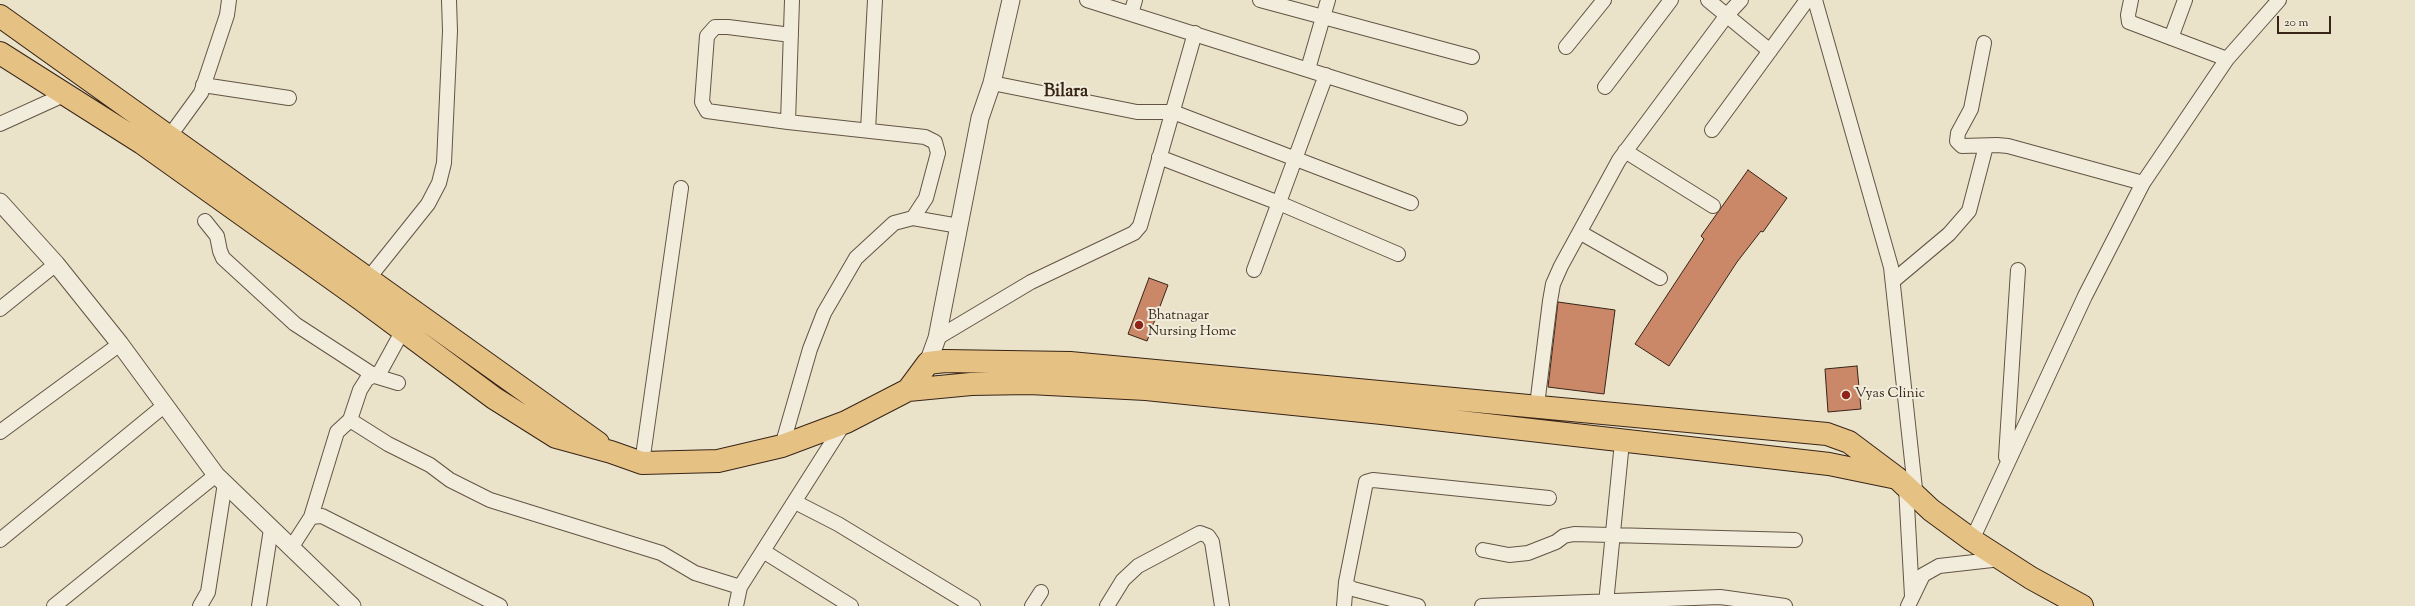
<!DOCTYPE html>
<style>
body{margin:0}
#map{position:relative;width:2415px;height:606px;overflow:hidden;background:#eae2c9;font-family:"Sorts Mill Goudy",serif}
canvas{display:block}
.scale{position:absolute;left:2277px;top:16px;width:54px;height:18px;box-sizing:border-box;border:2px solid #372417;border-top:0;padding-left:5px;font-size:12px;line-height:14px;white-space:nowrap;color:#372417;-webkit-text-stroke:3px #f1ecdc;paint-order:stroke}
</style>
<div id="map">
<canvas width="2415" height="606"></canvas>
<div class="scale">20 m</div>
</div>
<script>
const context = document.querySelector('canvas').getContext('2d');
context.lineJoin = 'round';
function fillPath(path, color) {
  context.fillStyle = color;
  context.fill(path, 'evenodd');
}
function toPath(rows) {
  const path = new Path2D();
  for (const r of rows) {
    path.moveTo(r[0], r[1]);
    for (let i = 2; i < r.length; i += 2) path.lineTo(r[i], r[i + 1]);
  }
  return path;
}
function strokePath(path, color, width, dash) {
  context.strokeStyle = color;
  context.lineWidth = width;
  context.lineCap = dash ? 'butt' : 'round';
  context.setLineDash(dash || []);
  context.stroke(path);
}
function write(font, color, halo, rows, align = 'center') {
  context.font = font + ' "Sorts Mill Goudy",serif';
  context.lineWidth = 4;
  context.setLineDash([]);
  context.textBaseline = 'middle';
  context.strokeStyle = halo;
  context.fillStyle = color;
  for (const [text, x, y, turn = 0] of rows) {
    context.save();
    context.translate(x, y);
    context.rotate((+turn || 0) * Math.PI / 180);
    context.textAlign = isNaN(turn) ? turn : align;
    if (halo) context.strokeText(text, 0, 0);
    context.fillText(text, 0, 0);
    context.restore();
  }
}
const building = toPath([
 [1748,170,1787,198,1763,232,1761,231,1737,262,1669,366,1635,344,1704,239,1701,236,1748,170],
 [1149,278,1168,285,1147,341,1128,334,1149,278],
 [1558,302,1615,310,1604,394,1548,387,1558,302],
 [1857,366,1861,409,1828,412,1825,369,1857,366]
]);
fillPath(building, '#cb8869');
strokePath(building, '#372417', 1);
const minor = toPath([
 [1087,0,1460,118],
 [1260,0,1472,57],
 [1708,0,1770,51],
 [1815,0,1891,267,1916,498],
 [2131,0,2128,15,2129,22,2227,59],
 [1131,14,1135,0],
 [791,35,728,27,715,27,707,36,702,102,707,111,788,122,925,137,935,142,938,153,926,198,913,218],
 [2171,38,2185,0],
 [1984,43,1971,109,1958,133,1957,141,1962,146,1997,145,2008,146,2143,183],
 [1566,47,1604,0],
 [1308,69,1328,0],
 [992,83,1137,112,1173,112,1411,203],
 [203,85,289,98],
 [1605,87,1671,0],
 [788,122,792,0],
 [0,124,66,94],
 [868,130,875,0],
 [1712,130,1807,0],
 [169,137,201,93,227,15,229,0],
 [1625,151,1713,206],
 [1159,157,1279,203,1398,254],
 [205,221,217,236,220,251,223,258,295,324,375,376,398,383],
 [1581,233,1660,278],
 [1254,270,1326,75],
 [368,279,428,204,439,183,444,163,450,31,449,0],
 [1893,281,1949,234,1969,211,1986,146],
 [0,309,56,264],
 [937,338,1031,282,1134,233,1140,226,1195,33],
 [1537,405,1550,301,1553,284,1561,266,1619,160,1727,15,1741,0],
 [350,420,388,444,430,465,450,480,490,500,661,553,695,573,740,587],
 [0,432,120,344],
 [782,446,810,349,824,313,856,258,894,223,913,218,959,226],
 [2006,457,2018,270],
 [642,463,681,188],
 [1906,487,1912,596],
 [795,502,838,524,973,606],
 [311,517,337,432,350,420,360,390,367,379,380,372,403,330],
 [0,540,165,405],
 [1972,540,2085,296,2143,183,2227,59,2279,0],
 [291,548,311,517,322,516,500,606],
 [1483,550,1509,555,1528,553,1556,542,1564,536,1574,534,1795,540],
 [763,551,851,606],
 [1606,603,1622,442],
 [54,606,216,475],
 [200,606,208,592,225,483],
 [259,606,271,529],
 [736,606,740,587,845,422],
 [1032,606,1041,592],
 [1107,606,1123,580,1138,566,1200,533,1208,536,1212,542,1222,606],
 [1344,606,1346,582],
 [1418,606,1353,589,1348,586,1346,582,1366,482,1373,480,1549,498],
 [1482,606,1720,597,1785,606],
 [1908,606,1923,575,1939,566,2001,559]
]);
const tertiary = toPath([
 [0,202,56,264,120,344,216,475,352,606],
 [928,363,937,338,980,118,992,83,1011,0]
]);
const primary = toPath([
 [0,16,598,443],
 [0,53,142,143,362,300,494,398,556,437,611,452,642,463,718,461,782,446,846,422,908,390,971,384,1029,383,1146,389,1382,413,1829,464,1897,478],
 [908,390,928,363,945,361,1070,363,1827,434,1849,442,1897,478,1931,510,1972,540,2031,578,2082,606]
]);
strokePath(minor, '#645444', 16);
strokePath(tertiary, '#645444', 19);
strokePath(primary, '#372417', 24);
strokePath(minor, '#f1ecdc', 14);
strokePath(tertiary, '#f1ecdc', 17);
strokePath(primary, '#e5c184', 22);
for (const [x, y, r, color] of [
 [1139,325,5,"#8f2418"],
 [1846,395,5,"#8f2418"]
]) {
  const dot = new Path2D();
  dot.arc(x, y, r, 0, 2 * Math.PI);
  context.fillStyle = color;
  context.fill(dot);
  strokePath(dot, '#f1ecdc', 1.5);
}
write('14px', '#372417', '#f1ecdc', [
 ["Bhatnagar",1148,317],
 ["Nursing Home",1148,333],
 ["Vyas Clinic",1855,395]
], 'left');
write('bold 18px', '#372417', '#f1ecdc', [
 ["Bilara",1066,93]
]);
</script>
